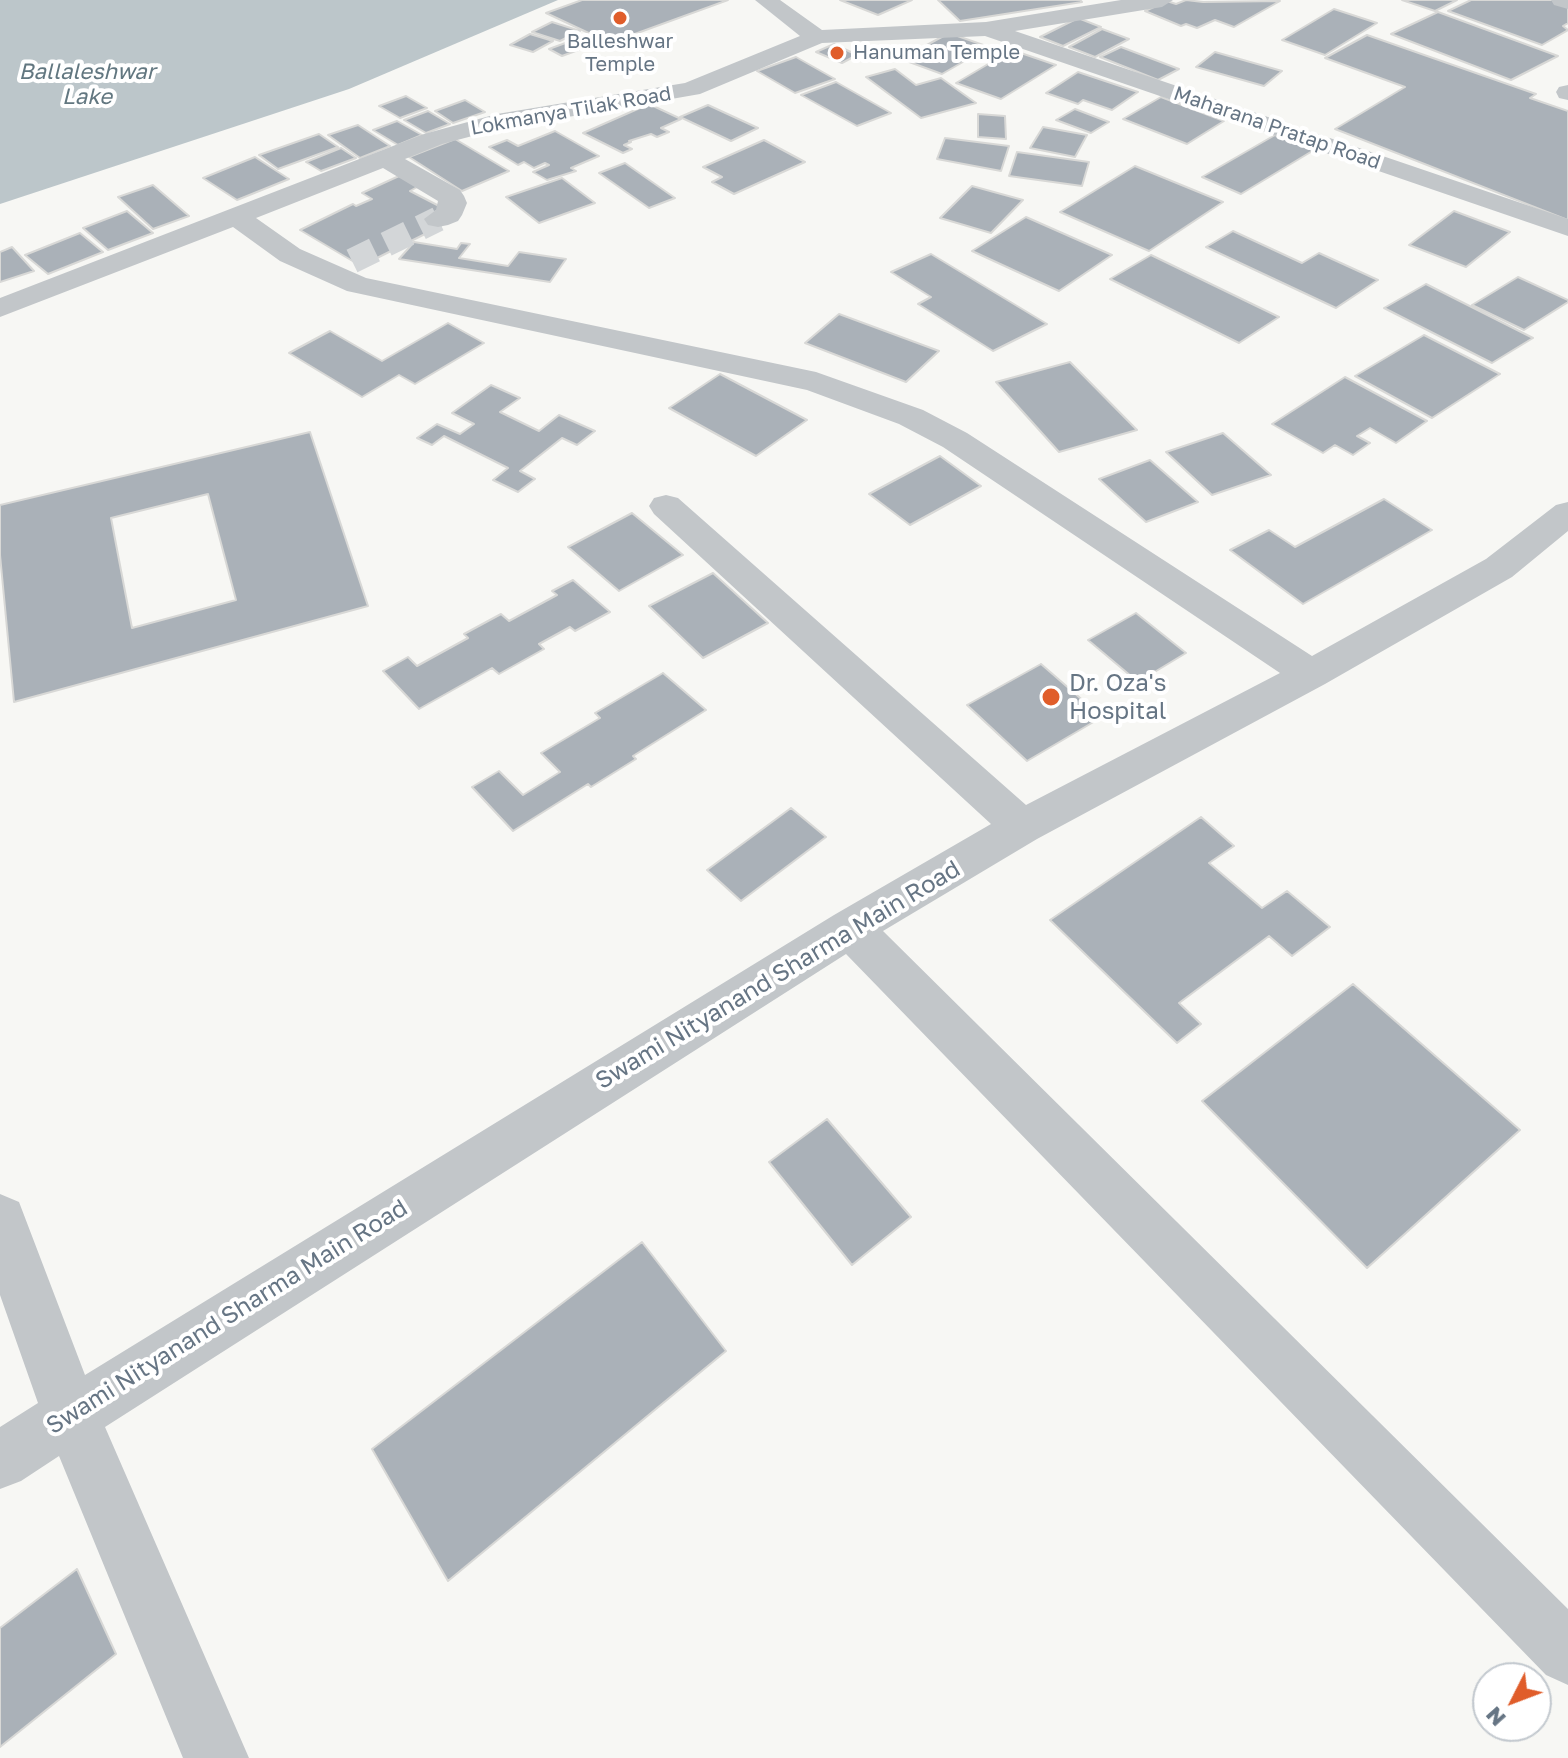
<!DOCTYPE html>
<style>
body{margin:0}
#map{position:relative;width:1568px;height:1758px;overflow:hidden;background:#f7f7f4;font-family:"Golos Text",sans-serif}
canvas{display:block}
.north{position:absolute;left:1472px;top:1662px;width:80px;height:80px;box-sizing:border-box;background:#fff;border:2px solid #c2c8ce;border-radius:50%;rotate:228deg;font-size:22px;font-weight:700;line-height:32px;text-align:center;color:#667584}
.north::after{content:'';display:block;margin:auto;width:28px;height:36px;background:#e05d2a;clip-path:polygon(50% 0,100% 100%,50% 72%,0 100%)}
</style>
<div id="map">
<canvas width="1568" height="1758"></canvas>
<div class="north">N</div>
</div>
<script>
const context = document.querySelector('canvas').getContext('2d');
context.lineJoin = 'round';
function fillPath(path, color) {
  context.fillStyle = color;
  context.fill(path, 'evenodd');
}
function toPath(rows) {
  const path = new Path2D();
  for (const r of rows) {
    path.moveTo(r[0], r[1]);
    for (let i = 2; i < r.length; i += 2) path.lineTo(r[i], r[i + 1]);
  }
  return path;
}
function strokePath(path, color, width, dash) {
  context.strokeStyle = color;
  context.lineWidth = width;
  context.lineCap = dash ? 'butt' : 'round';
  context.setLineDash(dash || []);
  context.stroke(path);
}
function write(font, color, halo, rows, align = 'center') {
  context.font = font + ' "Golos Text",sans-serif';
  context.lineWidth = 8;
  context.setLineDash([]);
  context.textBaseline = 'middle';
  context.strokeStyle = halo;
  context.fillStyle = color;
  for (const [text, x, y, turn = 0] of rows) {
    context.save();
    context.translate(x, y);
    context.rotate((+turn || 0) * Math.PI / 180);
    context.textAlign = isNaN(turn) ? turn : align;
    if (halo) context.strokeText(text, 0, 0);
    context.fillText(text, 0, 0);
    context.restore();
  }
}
fillPath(toPath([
 [0,0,558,0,349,89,0,204]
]), '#bcc6ca');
const building = toPath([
 [582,0,728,0,610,43,546,13,582,0],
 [840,0,912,0,878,15,840,0],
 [938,0,1080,0,1082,2,960,21,938,0],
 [1186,0,1203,2,1280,1,1234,27,1215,20,1197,28,1186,24,1181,26,1145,11,1167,1,1176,4,1186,0],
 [1402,0,1457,0,1435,11,1402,0],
 [1471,0,1552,0,1568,5,1568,23,1563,26,1568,30,1542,45,1448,11,1471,0],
 [1334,9,1377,23,1325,55,1282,40,1334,9],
 [1438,12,1558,56,1511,80,1391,34,1438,12],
 [1078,18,1101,27,1063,46,1040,37,1078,18],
 [552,22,580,31,560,41,532,32,552,22],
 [1102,29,1129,39,1095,57,1069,47,1102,29],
 [949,33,989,47,942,74,901,59,949,33],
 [530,34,553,41,533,52,510,45,530,34],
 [1367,35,1536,94,1530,98,1568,111,1568,220,1335,129,1405,87,1325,58,1367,35],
 [579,38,592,45,562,56,549,49,579,38],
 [834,44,857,55,842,63,816,52,834,44],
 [1121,47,1179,69,1158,80,1100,57,1121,47],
 [1012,50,1056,65,1001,99,956,83,1012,50],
 [1215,52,1282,71,1264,86,1196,67,1215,52],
 [796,57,835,79,795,93,757,71,796,57],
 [895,69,916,85,941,78,976,103,921,118,866,77,895,69],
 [1078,72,1138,92,1112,110,1083,100,1078,104,1046,93,1078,72],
 [836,82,891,113,857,126,801,95,836,82],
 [406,96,427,108,400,118,379,106,406,96],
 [1161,97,1224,121,1187,144,1123,119,1161,97],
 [465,100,485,112,453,123,435,111,465,100],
 [649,104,681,119,661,128,669,132,657,137,651,134,629,141,631,142,624,145,632,149,623,153,583,133,649,104],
 [708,105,758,128,731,141,680,117,708,105],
 [1075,109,1109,122,1091,133,1056,120,1075,109],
 [428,111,450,124,426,133,404,120,428,111],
 [978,114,1005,116,1006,139,978,137,978,114],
 [397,121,422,135,398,145,373,130,397,121],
 [358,125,390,146,360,158,328,135,358,125],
 [1043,127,1087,135,1075,157,1030,148,1043,127],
 [555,131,599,156,571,168,576,171,547,180,533,172,549,165,545,163,534,168,524,162,518,165,489,147,507,140,518,146,555,131],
 [319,134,338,147,278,169,259,155,319,134],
 [1275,135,1314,150,1241,194,1202,177,1275,135],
 [945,138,1009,146,1001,171,937,159,945,138],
 [455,139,509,171,462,191,409,157,455,139],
 [764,140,805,162,734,194,712,182,722,177,703,167,764,140],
 [341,148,356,158,321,171,306,162,341,148],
 [1017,152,1089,162,1082,186,1009,176,1017,152],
 [255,157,289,179,237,200,203,178,255,157],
 [625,163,675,198,649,208,599,173,625,163],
 [1135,166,1223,202,1149,251,1060,212,1135,166],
 [399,176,419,186,410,191,443,208,424,217,441,226,361,266,300,230,353,204,356,206,372,199,362,193,399,176],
 [562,178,595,203,539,223,506,197,562,178],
 [153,185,189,216,153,229,118,197,153,185],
 [972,186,1023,200,991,233,940,218,972,186],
 [127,211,153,233,108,250,83,228,127,211],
 [1454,211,1510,232,1466,267,1409,245,1454,211],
 [1026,217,1112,255,1059,291,972,251,1026,217],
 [1233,231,1302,263,1319,253,1378,280,1336,308,1206,247,1233,231],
 [80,233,103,252,48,274,25,255,80,233],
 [414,242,457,249,461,243,470,244,459,258,508,266,519,252,566,259,550,282,399,259,414,242],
 [12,247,34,271,0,282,0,252,12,247],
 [931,254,1047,324,993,351,918,304,931,297,891,272,931,254],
 [1151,255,1279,317,1239,343,1110,279,1151,255],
 [1518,277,1568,300,1568,302,1524,330,1472,305,1518,277],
 [1426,284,1533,338,1492,363,1384,308,1426,284],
 [839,314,939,351,906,382,805,343,839,314],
 [448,323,484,343,415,384,399,375,362,397,289,353,330,331,382,361,448,323],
 [1424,335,1500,374,1432,418,1355,376,1424,335],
 [1070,362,1137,430,1059,452,996,382,1070,362],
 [720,374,807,420,756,456,669,408,720,374],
 [1345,377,1427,421,1396,443,1370,428,1357,436,1370,443,1353,455,1335,445,1323,453,1272,424,1345,377],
 [491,385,520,398,500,412,539,431,559,415,595,431,577,445,562,438,520,471,535,479,518,492,493,480,508,468,444,436,432,445,417,438,437,424,460,434,474,424,452,413,491,385],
 [310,432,368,606,14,702,0,555,0,505,310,432],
 [208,494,236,600,132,628,111,518,208,494],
 [1223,433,1271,475,1212,495,1166,452,1223,433],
 [940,456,981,486,910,525,869,494,940,456],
 [1150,460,1198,502,1146,522,1099,479,1150,460],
 [1384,499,1432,530,1303,604,1230,550,1269,530,1295,547,1384,499],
 [632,513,683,555,619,591,568,547,632,513],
 [713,573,768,623,703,658,649,606,713,573],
 [573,580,610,612,575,631,570,627,539,644,544,649,499,674,492,668,419,709,383,671,408,657,417,666,468,638,464,634,501,614,509,621,557,595,552,591,573,580],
 [1136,613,1186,653,1138,682,1088,640,1136,613],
 [1041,664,1102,717,1027,761,967,705,1041,664],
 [663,673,706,710,633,756,636,759,591,787,588,784,513,831,472,787,499,771,523,795,560,772,541,753,600,718,595,713,663,673],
 [791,808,826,837,741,901,707,870,791,808],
 [1201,817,1234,846,1209,863,1262,908,1287,891,1330,927,1292,956,1269,936,1179,1003,1201,1024,1177,1043,1050,920,1201,817],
 [1353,984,1520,1130,1367,1268,1202,1101,1353,984],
 [827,1119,911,1217,852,1265,769,1162,827,1119],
 [642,1242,726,1351,448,1581,372,1449,642,1242],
 [77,1569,116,1654,0,1747,0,1628,77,1569]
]);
fillPath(building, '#aab1b8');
strokePath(building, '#d8d8d6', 2);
strokePath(toPath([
 [352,261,438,219]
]), '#d3d6d8', 25, [25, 13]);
fillPath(toPath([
 [755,0,780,0,822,30,986,22,1121,0,1173,0,1162,7,1015,31,1568,219,1568,236,985,36,822,43,700,94,499,129,442,144,405,159,460,190,464,196,467,203,462,215,458,221,448,225,438,227,428,225,424,219,436,210,438,201,383,168,256,218,300,249,366,278,816,372,923,410,967,433,1312,656,1486,559,1556,505,1568,502,1568,531,1512,577,1325,684,1037,839,883,931,1568,1609,1568,1685,1546,1675,846,954,105,1427,249,1758,183,1758,59,1456,21,1481,0,1489,0,1427,38,1403,0,1295,0,1194,19,1202,85,1375,834,915,991,824,654,514,649,506,654,498,666,495,678,498,1026,805,1280,673,943,447,899,424,807,390,347,291,280,261,233,227,0,317,0,298,424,134,497,114,685,83,800,36,755,0],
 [1551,0,1568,0,1568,9,1554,5,1551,0],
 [1568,85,1568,100,1559,98,1556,92,1559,87,1568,85]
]), '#c2c6c9');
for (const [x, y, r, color] of [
 [620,18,8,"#e05d2a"],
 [837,53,8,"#e05d2a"],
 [1051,697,10,"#e05d2a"]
]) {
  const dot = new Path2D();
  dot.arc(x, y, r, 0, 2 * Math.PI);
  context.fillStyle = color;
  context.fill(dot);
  strokePath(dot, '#fff', 3);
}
write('20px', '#667584', '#fff', [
 ["Balleshwar",620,42],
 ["Temple",620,65],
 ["Hanuman Temple",853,53,"left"]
]);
write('20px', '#667584', '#fff', [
 ["Lokmanya Tilak Road",571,111,-10],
 ["Maharana Pratap Road",1277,128,19]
]);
write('italic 22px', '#627780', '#fff', [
 ["Ballaleshwar",87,72],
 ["Lake",87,97]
]);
write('24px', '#667584', '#fff', [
 ["Dr. Oza's",1069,683],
 ["Hospital",1069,711]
], 'left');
write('24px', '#667584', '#fff', [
 ["Swami Nityanand Sharma Main Road",778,975,-31],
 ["Swami Nityanand Sharma Main Road",227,1317,-32]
]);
</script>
